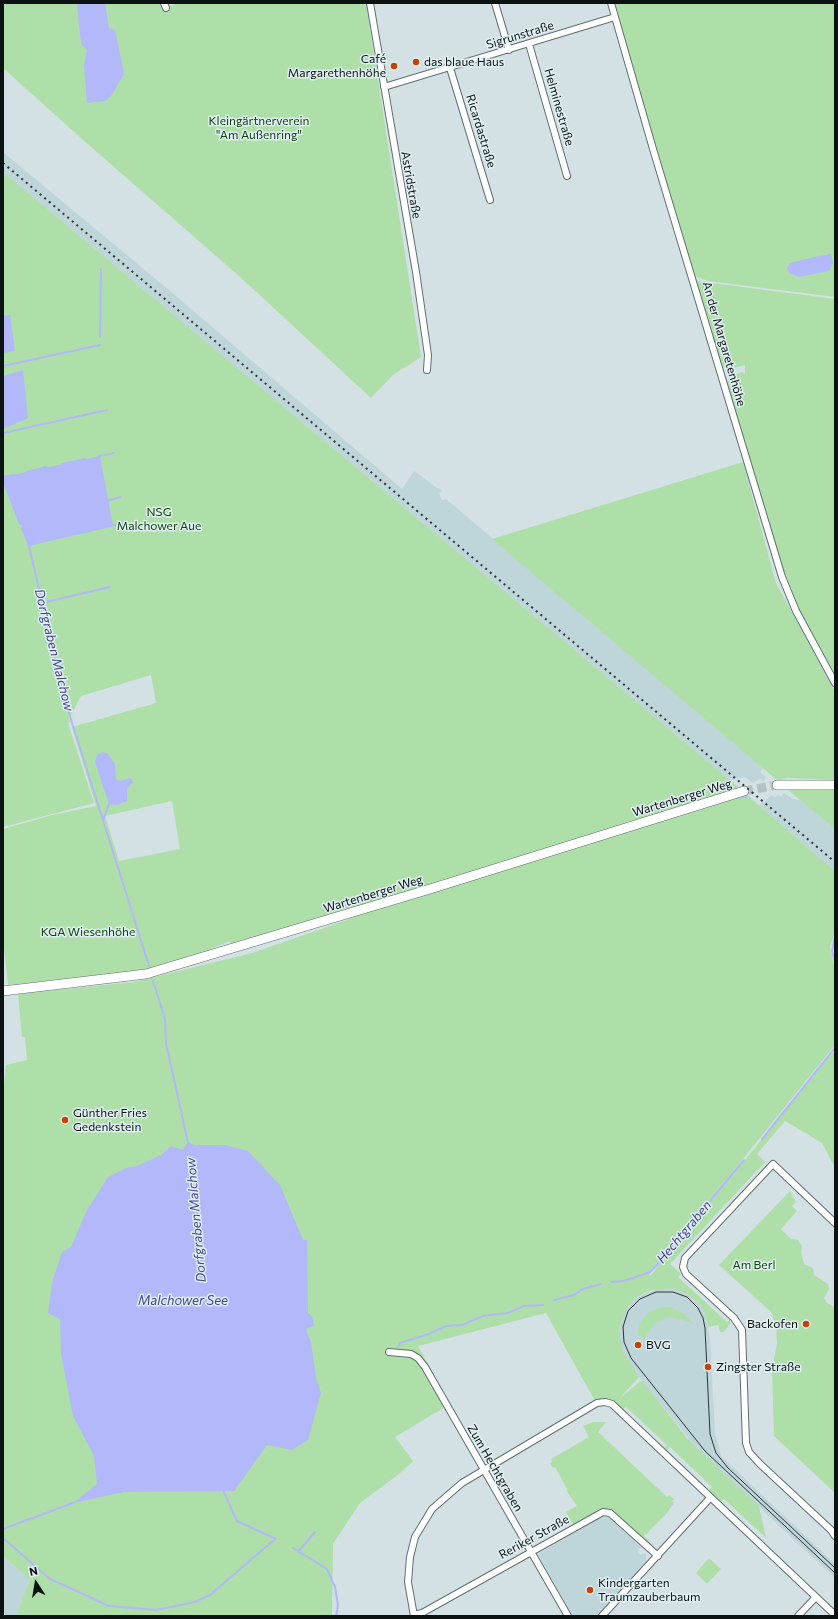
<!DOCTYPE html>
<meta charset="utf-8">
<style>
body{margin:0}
#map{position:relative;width:838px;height:1619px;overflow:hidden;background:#d3e1e4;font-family:Commissioner,sans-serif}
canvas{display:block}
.frame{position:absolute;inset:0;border:4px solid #0c1112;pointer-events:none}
.north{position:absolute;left:16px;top:1563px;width:40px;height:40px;-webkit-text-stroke:3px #e0eff1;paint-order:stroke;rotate:348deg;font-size:11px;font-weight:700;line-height:16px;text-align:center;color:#0c1112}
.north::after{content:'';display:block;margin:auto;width:14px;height:18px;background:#0c1112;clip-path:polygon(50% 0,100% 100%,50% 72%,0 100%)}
</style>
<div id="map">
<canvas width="838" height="1619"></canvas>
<div class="frame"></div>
<div class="north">N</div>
</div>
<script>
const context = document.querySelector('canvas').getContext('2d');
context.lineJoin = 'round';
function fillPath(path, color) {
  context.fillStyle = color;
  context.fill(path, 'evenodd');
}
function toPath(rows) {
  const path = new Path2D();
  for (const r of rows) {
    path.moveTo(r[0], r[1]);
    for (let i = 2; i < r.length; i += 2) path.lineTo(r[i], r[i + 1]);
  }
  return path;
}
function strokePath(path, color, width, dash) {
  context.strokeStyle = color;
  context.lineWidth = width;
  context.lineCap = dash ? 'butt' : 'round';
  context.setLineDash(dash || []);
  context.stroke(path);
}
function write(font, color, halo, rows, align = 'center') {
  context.font = font + ' Commissioner,sans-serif';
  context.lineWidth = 3;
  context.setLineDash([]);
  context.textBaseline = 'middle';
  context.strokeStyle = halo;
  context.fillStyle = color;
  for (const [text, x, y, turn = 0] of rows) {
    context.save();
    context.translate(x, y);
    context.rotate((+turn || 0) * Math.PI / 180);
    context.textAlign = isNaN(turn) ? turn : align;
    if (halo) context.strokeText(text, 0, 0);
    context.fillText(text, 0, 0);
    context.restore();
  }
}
fillPath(toPath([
 [3,152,170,291,402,489,414,471,437,488,439,488,443,491,439,493,442,500,446,499,763,768,760,772,766,777,763,781,760,779,753,783,745,777,730,780,3,172],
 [784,793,793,799,800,800,835,829,835,871,759,805,772,795,775,798,778,794,781,797],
 [659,1288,673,1288,689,1295,701,1306,706,1315,710,1339,715,1433,721,1456,835,1564,835,1578,714,1465,692,1442,639,1377,627,1359,620,1343,619,1334,622,1316,627,1308,637,1297],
 [605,1517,609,1518,641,1547,637,1552,641,1555,646,1553,646,1564,598,1616,573,1616,538,1554,599,1518],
 [3,1556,30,1580,17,1612,20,1616,3,1616]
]), '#bed5d9');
fillPath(toPath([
 [3,3,162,3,163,8,179,3,366,3,421,357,393,375,371,398,239,276,82,139,3,68],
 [613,3,835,3,835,297,708,281,695,276],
 [3,172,730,780,835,871,835,931,830,947,835,970,835,1045,658,1264,650,1272,650,1276,835,1050,835,1168,822,1143,785,1121,757,1154,765,1162,670,1264,681,1274,678,1277,727,1322,730,1319,730,1324,724,1332,720,1332,718,1325,708,1327,706,1315,701,1306,689,1295,673,1288,651,1290,637,1297,627,1308,620,1326,619,1334,623,1351,639,1377,620,1398,642,1380,687,1438,759,1506,766,1538,724,1499,721,1502,709,1490,712,1487,670,1447,667,1450,664,1448,667,1445,626,1407,623,1410,615,1403,616,1402,608,1399,595,1401,546,1313,418,1346,450,1404,395,1437,413,1461,399,1474,360,1503,333,1544,332,1616,20,1616,17,1612,30,1580,3,1556,3,1095,6,1065,27,1060,25,1037,22,1037,18,994,134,982,252,953,350,919,347,909,231,945,230,941,204,952,147,970,8,985,3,939,3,829,52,815,96,806,72,727,156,703,151,675,81,696,69,719,70,722,68,723,94,803,3,827],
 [172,801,180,849,119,861,105,816],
 [696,281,835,299,835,676,802,616,783,568,727,382,730,376,742,372,745,374,745,365,729,369,723,367,718,356],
 [743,462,776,583,835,692,835,780,787,778,778,781,492,539],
 [788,790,835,790,835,829,800,800],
 [790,1191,796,1202,792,1206,797,1211,781,1229,791,1239,798,1240,802,1246,801,1252,804,1264,813,1268,814,1275,828,1284,829,1289,824,1298,827,1303,835,1307,835,1493,774,1436,772,1370,777,1343,776,1324,771,1312,719,1265],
 [669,1307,683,1313,694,1324,682,1319,668,1317,655,1323,644,1338,637,1335,640,1323,648,1313,658,1308],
 [593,1422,606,1422,598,1432,667,1497,669,1495,674,1499,672,1501,674,1503,666,1514,644,1536,653,1545,651,1546,611,1510,601,1509,573,1525,566,1512,577,1506,566,1490,567,1489,555,1467,553,1468,550,1463,552,1462,551,1459,589,1437,583,1426],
 [709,1558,721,1569,707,1584,696,1573]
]), '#aedfa8');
fillPath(toPath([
 [77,3,105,3,109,28,115,30,124,74,111,96,105,101,87,103,84,65,87,50,81,44],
 [831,254,833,263,829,271,799,277,789,273,787,268,790,263,814,257],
 [10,315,15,351,3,353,3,316],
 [23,370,28,418,3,429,3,376],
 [100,456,113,526,29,546,3,477],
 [103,752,107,753,115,764,116,779,120,781,131,778,133,782,127,789,127,801,117,805,109,804,95,762,97,755],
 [188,1142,194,1145,225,1145,248,1151,280,1185,303,1240,307,1240,308,1313,312,1316,314,1326,306,1329,311,1342,316,1378,321,1393,308,1440,292,1450,267,1445,234,1491,124,1492,73,1503,97,1484,94,1456,73,1416,61,1354,60,1319,48,1313,52,1283,62,1252,71,1247,86,1212,108,1177,126,1168,137,1166,161,1155,171,1146,183,1150]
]), '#b2b8fa');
strokePath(toPath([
 [100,337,101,269],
 [3,366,100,345],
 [3,433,107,410],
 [99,456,114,453],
 [62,464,85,459],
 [27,472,46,467],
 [3,477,13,475],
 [3,480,20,524],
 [106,501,120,497],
 [22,528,29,546,66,704,103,820],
 [76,534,123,523],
 [42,603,110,587],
 [735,798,747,796],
 [109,804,103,820,149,966],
 [835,936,832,951,835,962],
 [153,981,165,1019,166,1043,188,1143],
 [762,1139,835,1048],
 [611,1282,624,1281,650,1272,658,1264,744,1160],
 [554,1300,574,1295,583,1289,601,1284],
 [398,1347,400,1343,429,1334,446,1326,462,1325,483,1316,507,1313,524,1306,543,1305],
 [223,1490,237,1521,276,1539],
 [3,1529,73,1503],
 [3,1538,50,1579,109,1606,156,1610,195,1602,210,1595,275,1539],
 [293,1548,327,1569,335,1587,338,1606,336,1616],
 [298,1552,315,1532]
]), '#b2b8fa', 2);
strokePath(toPath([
 [744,791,777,785]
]), '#b5c2c4', 9, [9, 4.5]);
const street = toPath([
 [164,3,166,8],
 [370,3,416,272,428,355,427,370],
 [495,3,509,50],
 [611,3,653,149,782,577,796,611,835,683],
 [529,44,567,176],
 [450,68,490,200],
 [384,87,615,17],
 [835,1223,773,1164,685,1258,683,1267,686,1274,734,1318,742,1330,746,1443,749,1452,760,1464,831,1530,835,1536],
 [389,1352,411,1354,418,1358,425,1367,568,1616],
 [414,1615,422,1613,603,1512,610,1513,658,1556],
 [414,1616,408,1582,410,1557,415,1537,432,1509,462,1483,597,1403,605,1402,612,1404,835,1615],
 [602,1616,710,1498],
 [798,1616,816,1597]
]);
const secondary = toPath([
 [777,785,835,785],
 [3,991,146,974,430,889,744,791]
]);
strokePath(street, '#626f71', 8);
strokePath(secondary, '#626f71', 10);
strokePath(street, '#fff', 6);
strokePath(secondary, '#fff', 9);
strokePath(toPath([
 [835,1568,728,1468,716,1453,710,1434,705,1328,703,1318,698,1308,687,1297,673,1292,656,1292,640,1299,628,1311,623,1327,624,1342,631,1358,705,1451,835,1573]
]), '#2e3435', 1);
strokePath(toPath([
 [3,163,835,862]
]), '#2e3435', 2, [2, 4]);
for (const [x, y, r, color] of [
 [416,62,4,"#c64003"],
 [394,66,4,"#c64003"],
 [65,1120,4,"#c64003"],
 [806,1324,4,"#c64003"],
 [638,1345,4,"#c64003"],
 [708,1367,4,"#c64003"],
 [590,1590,4,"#c64003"]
]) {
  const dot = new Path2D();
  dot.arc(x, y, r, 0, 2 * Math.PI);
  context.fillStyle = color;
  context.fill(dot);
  strokePath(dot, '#e0eff1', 1.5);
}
write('12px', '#0c1112', '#e0eff1', [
 ["Sigrunstraße",520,35,-17],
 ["Helminestraße",559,107,74],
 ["Ricardastraße",481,131,73],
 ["Astridstraße",411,185,80],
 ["An der Margaretenhöhe",724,344,74],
 ["Wartenberger Weg",682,798,-17],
 ["Wartenberger Weg",373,894,-17],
 ["Zum Hechtgraben",495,1468,60],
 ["Reriker Straße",534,1537,-29]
]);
write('12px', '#0c1112', '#e0eff1', [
 ["Café",386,59,"right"],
 ["Margarethenhöhe",386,73,"right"],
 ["das blaue Haus",424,62],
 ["Günther Fries",73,1113],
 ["Gedenkstein",73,1127],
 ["Backofen",798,1324,"right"],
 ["BVG",646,1345],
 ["Zingster Straße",716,1367],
 ["Kindergarten",598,1583],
 ["Traumzauberbaum",598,1597]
], 'left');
write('12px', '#10420b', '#e0eff1', [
 ["Kleingärtnerverein",259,121],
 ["\"Am Außenring\"",259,135],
 ["NSG",159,512],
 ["Malchower Aue",159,526],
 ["KGA Wiesenhöhe",88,932],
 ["Am Berl",754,1265]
]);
write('italic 13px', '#454491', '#e0eff1', [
 ["Dorfgraben Malchow",54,650,76],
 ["Dorfgraben Malchow",196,1220,-95],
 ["Hechtgraben",684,1232,-50],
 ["Malchower See",183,1301]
]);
</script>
